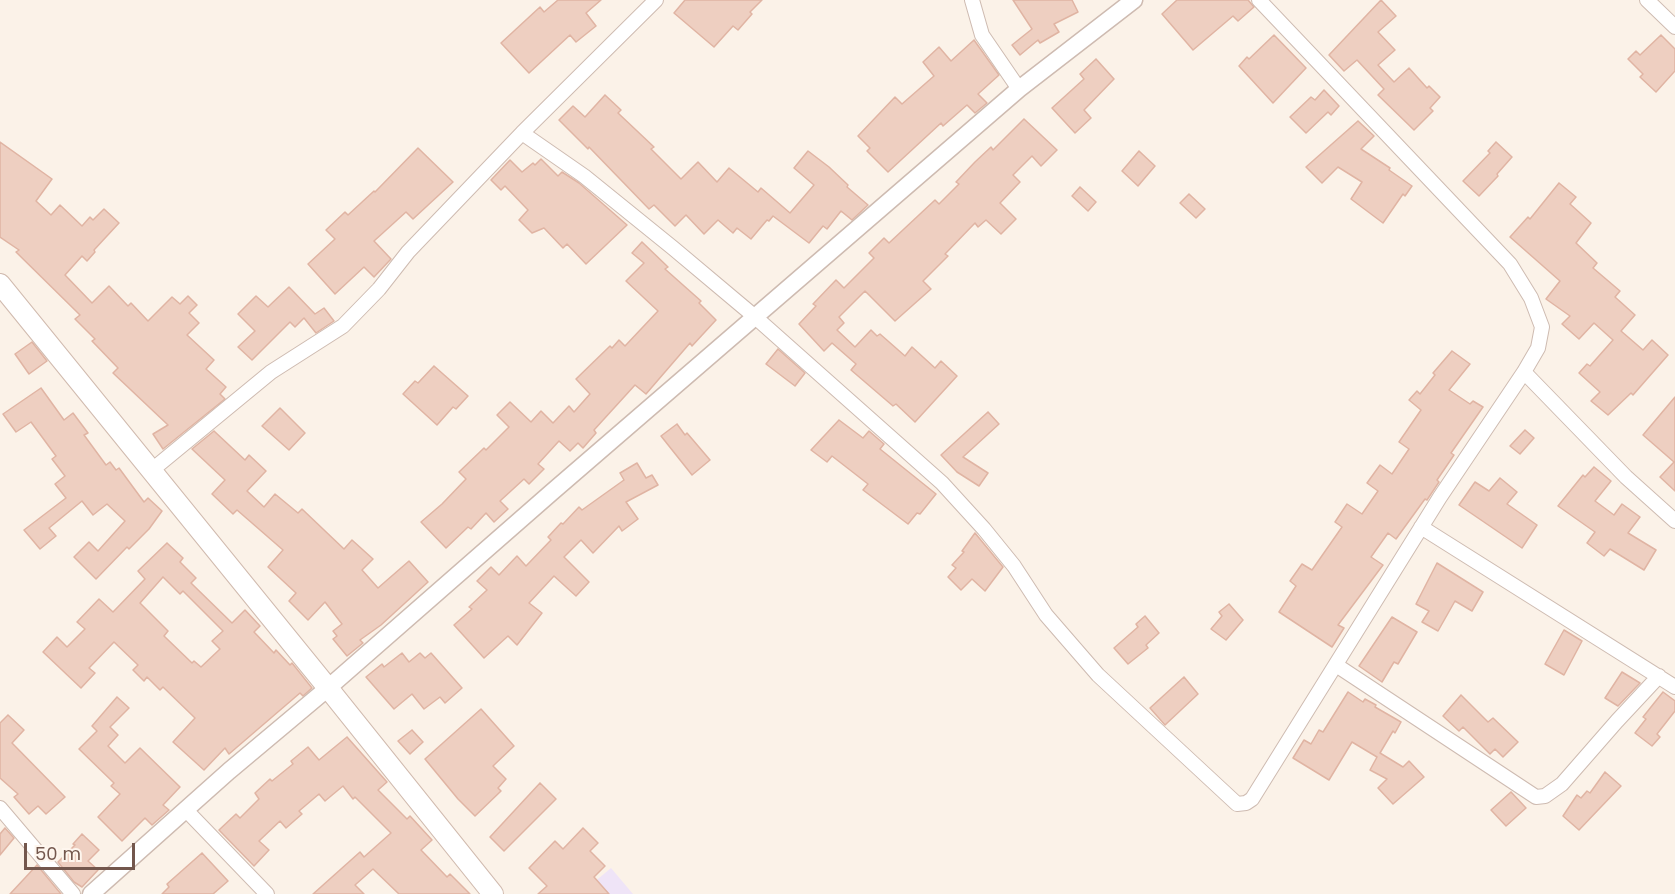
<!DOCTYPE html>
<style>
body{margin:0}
#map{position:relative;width:1675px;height:894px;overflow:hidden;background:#fbf2e8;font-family:Poppins,sans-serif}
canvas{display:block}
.scale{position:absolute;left:24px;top:843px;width:111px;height:27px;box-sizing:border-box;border:3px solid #73574d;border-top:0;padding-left:8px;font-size:18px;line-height:21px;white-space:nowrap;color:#73574d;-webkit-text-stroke:4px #fef6ee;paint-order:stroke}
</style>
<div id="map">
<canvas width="1675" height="894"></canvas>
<div class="scale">50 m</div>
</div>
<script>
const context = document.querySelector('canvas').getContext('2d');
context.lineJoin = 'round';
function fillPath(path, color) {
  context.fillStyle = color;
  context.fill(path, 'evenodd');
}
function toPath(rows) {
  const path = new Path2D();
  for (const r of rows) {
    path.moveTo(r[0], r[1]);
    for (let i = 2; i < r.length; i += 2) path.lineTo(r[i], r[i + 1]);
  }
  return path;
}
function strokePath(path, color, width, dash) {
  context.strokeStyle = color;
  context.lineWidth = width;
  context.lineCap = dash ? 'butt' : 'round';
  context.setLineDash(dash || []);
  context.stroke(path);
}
fillPath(toPath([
 [611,868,633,894,580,894]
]), '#efe4f7');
const building = toPath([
 [558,0,601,0,586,13,596,26,576,42,570,35,529,73,501,43,540,7,544,12,558,0],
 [685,0,762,0,750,12,752,14,738,30,733,26,714,47,674,13,685,0],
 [1013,0,1072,0,1078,12,1054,24,1059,32,1040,43,1038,40,1020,55,1012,45,1032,29,1013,0],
 [1177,0,1248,0,1254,7,1238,21,1233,16,1193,50,1162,14,1177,0],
 [1381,0,1396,16,1378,32,1395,50,1378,65,1394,82,1409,68,1427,88,1429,86,1440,97,1430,108,1433,111,1414,130,1378,95,1384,89,1357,60,1344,71,1329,55,1381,0],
 [1274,35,1306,68,1273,103,1239,66,1247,57,1249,59,1274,35],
 [1661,35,1675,49,1675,71,1656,92,1640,77,1643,74,1628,59,1636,51,1640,55,1661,35],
 [974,40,999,75,978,94,987,103,975,113,967,105,943,126,941,123,888,172,867,151,870,148,858,136,895,97,902,104,934,76,923,62,939,47,951,61,974,40],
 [1096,59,1114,79,1084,110,1091,118,1075,133,1052,108,1084,79,1080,74,1096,59],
 [1324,90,1339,106,1331,115,1328,112,1306,133,1290,117,1311,97,1315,100,1324,90],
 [605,95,621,110,618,113,654,147,651,149,681,179,698,162,717,182,729,168,758,192,761,188,790,213,814,185,794,168,808,151,829,167,848,185,847,187,868,205,852,220,841,211,827,229,823,226,809,243,773,216,769,221,767,220,751,239,737,228,733,233,718,220,704,234,686,215,675,226,654,205,649,209,589,147,588,149,559,120,573,106,585,117,605,95],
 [1024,119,1057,150,1041,166,1032,156,1013,175,1020,182,1000,203,1016,219,1001,234,986,220,978,227,975,223,945,254,948,256,923,281,931,289,895,321,865,291,839,317,844,323,837,330,855,347,871,330,877,336,880,334,905,356,912,347,935,368,941,361,957,376,915,422,896,404,893,406,851,370,856,364,832,343,824,351,799,324,816,306,813,304,836,280,844,288,874,258,869,253,884,238,889,243,935,200,939,204,959,184,956,182,975,162,991,147,993,150,1024,119],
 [1358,121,1374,136,1361,149,1390,168,1389,170,1412,186,1405,196,1403,194,1383,223,1351,199,1362,182,1338,167,1322,183,1306,167,1358,121],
 [0,142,52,179,36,201,51,215,60,205,82,226,90,217,93,220,104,209,119,223,94,250,95,252,87,261,82,256,65,275,92,303,109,286,128,306,131,303,148,321,172,297,180,304,188,296,197,305,189,313,199,323,187,335,214,360,206,369,226,387,220,394,225,399,163,449,153,434,168,425,113,373,118,368,92,341,95,339,75,319,80,315,16,252,19,250,0,237,0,142],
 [1496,142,1512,157,1497,174,1498,176,1479,196,1463,181,1490,153,1488,151,1496,142],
 [418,148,453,182,413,219,406,212,374,241,391,259,374,277,364,267,335,294,308,264,335,239,326,230,345,212,348,215,374,191,375,192,418,148],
 [1139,151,1155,166,1138,186,1122,171,1139,151],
 [541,159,558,176,562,172,579,183,627,225,586,264,567,244,563,248,544,228,532,233,519,220,528,210,505,186,501,190,491,180,510,160,522,172,533,163,535,165,541,159],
 [1559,183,1576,197,1570,204,1591,223,1576,243,1597,263,1593,268,1620,291,1615,297,1635,315,1621,331,1643,350,1652,340,1668,355,1633,395,1631,393,1608,415,1591,401,1600,392,1579,373,1587,364,1590,366,1613,340,1594,323,1579,339,1562,324,1570,316,1546,299,1560,281,1510,237,1528,217,1530,219,1559,183],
 [1080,187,1096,202,1088,211,1072,196,1080,187],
 [1189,194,1205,209,1196,218,1180,203,1189,194],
 [642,242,668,267,665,269,701,301,699,303,716,320,692,346,690,343,646,394,635,385,594,430,596,433,583,448,578,443,570,451,559,441,538,464,544,469,529,484,524,479,500,501,508,509,494,522,486,513,471,529,468,527,446,548,421,522,442,504,466,479,459,472,484,448,486,450,509,427,497,415,510,402,531,422,541,411,553,423,569,406,574,412,590,394,576,379,610,346,612,348,619,340,625,346,658,311,626,281,644,263,632,253,642,242],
 [289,287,315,314,324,308,334,321,316,333,304,318,295,327,290,322,252,360,238,347,255,331,238,314,256,296,268,307,289,287],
 [32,342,47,361,29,374,15,354,32,342],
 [778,349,805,373,795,386,766,364,778,349],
 [1452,351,1470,364,1449,390,1470,404,1473,401,1483,407,1451,453,1454,455,1437,480,1439,482,1427,500,1425,499,1396,539,1388,533,1371,557,1383,565,1338,625,1344,628,1332,647,1279,612,1296,586,1290,581,1302,564,1312,570,1342,527,1335,522,1347,504,1362,514,1378,491,1367,483,1380,465,1392,474,1409,449,1399,442,1421,410,1409,400,1417,391,1420,394,1435,375,1433,373,1452,351],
 [434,366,468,396,456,409,453,407,437,425,403,394,415,381,418,383,434,366],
 [41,388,64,420,73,413,88,433,84,435,106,465,110,462,116,470,119,468,144,502,148,498,162,511,149,529,129,549,127,547,96,579,74,557,89,542,98,551,125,521,107,504,93,515,82,501,49,528,56,536,40,549,24,530,66,498,55,484,65,476,52,459,56,456,31,422,16,432,3,414,41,388],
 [1675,397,1675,491,1660,477,1674,462,1643,435,1675,397],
 [280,408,305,433,289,450,262,426,280,408],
 [988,412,999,424,963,457,988,473,979,486,957,472,941,455,988,412],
 [839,420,863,438,869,431,884,444,880,449,936,494,920,514,917,513,908,524,863,490,868,484,832,456,827,462,811,450,839,420],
 [677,424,685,435,687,433,710,460,692,475,661,436,677,424],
 [1525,430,1534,438,1520,454,1510,446,1525,430],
 [214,431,245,460,249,455,266,471,247,491,264,507,275,494,298,513,302,509,344,549,352,540,373,559,362,570,378,588,409,561,428,582,381,625,360,640,363,643,347,656,333,639,337,636,333,631,342,624,325,602,308,620,289,601,296,593,268,567,283,550,237,510,233,514,212,494,225,480,192,449,214,431],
 [637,463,646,478,652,475,658,485,626,502,638,519,622,531,619,526,593,553,581,540,564,557,589,582,576,596,554,576,529,603,542,613,517,645,508,636,484,658,454,625,472,609,469,607,487,590,477,581,491,567,499,575,517,556,526,566,551,540,548,537,561,523,563,524,579,507,582,510,624,480,620,473,637,463],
 [1594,467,1611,481,1595,501,1614,515,1622,504,1640,517,1628,533,1656,550,1644,570,1610,549,1604,556,1587,543,1595,532,1558,506,1583,475,1585,477,1594,467],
 [1500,478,1517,492,1507,504,1537,525,1522,548,1459,505,1475,482,1489,491,1500,478],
 [975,533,1003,567,985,591,972,579,961,590,948,577,956,568,952,565,964,552,962,551,975,533],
 [167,543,183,558,180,562,196,578,191,583,232,623,245,610,260,626,254,632,274,653,276,650,290,665,292,663,312,688,303,696,300,693,229,754,225,748,204,770,173,742,195,718,163,687,160,690,147,677,144,681,133,670,138,665,114,642,89,668,95,673,81,688,43,652,57,637,67,647,85,629,77,622,99,599,113,612,145,579,138,571,167,543],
 [163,577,180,594,183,591,223,631,212,641,220,649,201,667,194,661,192,663,164,636,168,631,140,603,163,577],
 [1437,563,1483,592,1472,611,1455,601,1438,631,1422,622,1429,611,1416,604,1437,563],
 [1229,604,1243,620,1226,640,1211,629,1222,616,1219,612,1229,604],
 [1145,616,1159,633,1146,645,1148,648,1128,664,1114,648,1138,627,1136,624,1145,616],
 [1392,617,1417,632,1398,664,1394,662,1382,682,1359,666,1392,617],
 [1564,630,1582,641,1564,675,1545,664,1564,630],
 [402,653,409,662,420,653,425,658,431,653,462,688,445,703,440,697,424,709,412,694,394,709,366,677,382,664,384,667,402,653],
 [1622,672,1640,683,1618,706,1605,698,1622,672],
 [1184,677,1198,694,1165,725,1150,708,1184,677],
 [1348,692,1363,702,1365,699,1376,705,1375,707,1401,722,1395,733,1393,731,1380,753,1403,767,1409,761,1424,777,1393,804,1378,788,1387,779,1370,770,1377,757,1352,742,1329,780,1293,758,1304,740,1311,744,1319,730,1323,732,1348,692],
 [1663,692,1675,701,1675,711,1657,734,1660,737,1652,746,1635,733,1646,719,1643,717,1663,692],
 [1461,695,1488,722,1493,718,1518,742,1503,757,1495,749,1490,754,1463,727,1459,731,1443,716,1461,695],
 [117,697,129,708,110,727,118,735,108,746,125,763,140,748,180,787,163,805,169,810,152,825,145,818,122,841,98,817,120,794,111,786,114,783,79,749,97,731,92,726,117,697],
 [481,709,514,746,493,766,506,779,498,788,501,791,475,816,458,799,425,759,481,709],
 [8,715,24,730,12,743,65,797,46,814,38,806,29,814,14,797,18,794,0,778,0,723,8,715],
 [412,730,423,742,410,754,398,741,412,730],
 [347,737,387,782,378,790,407,819,410,816,432,840,421,850,447,877,450,874,470,894,399,894,373,869,355,885,364,894,313,894,360,852,364,857,391,833,355,797,353,799,343,786,325,801,319,794,299,811,302,814,286,828,280,821,259,841,269,850,254,866,219,830,236,814,240,818,259,799,255,793,270,779,272,781,293,764,291,761,308,747,319,760,347,737],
 [1605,772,1621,786,1579,830,1563,816,1577,795,1581,798,1587,791,1590,793,1605,772],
 [540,783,556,799,504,851,490,837,540,783],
 [1511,792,1526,808,1506,826,1491,810,1511,792],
 [5,828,14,838,0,855,0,834,5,828],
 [583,828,598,843,590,851,605,866,594,877,609,894,538,894,547,886,529,868,555,841,563,849,583,828],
 [82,834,99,850,88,861,98,870,82,887,74,882,58,862,75,845,73,844,82,834],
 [202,853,228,881,213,894,162,894,169,887,167,884,202,853],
 [37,865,61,894,10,894,37,865]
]);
fillPath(building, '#eecfc1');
strokePath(building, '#e0b4a3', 1.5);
const minor = toPath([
 [972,0,982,35,1019,89],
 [1647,0,1675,27],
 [522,133,584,176,673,248,754,316,942,483,984,529,1014,566,1046,615,1098,675,1237,804,1246,803,1252,799,1440,497,1524,372,1538,348,1542,327,1531,298,1510,264,1259,0],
 [1524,372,1626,477,1675,521],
 [152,470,271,372,343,326,379,289,408,252,522,133,656,0],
 [1421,527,1675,687],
 [1336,665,1536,797,1545,796,1562,784,1617,721,1659,676],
 [0,808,73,894],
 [186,810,267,894]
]);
const tertiary = toPath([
 [91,894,229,771,328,688,552,492,1019,89,1134,0]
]);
const secondary = toPath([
 [0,284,328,688,493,894]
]);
strokePath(minor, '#cebbb1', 16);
strokePath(tertiary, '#cebbb1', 19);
strokePath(secondary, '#d1bbaf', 22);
strokePath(minor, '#fff', 14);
strokePath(tertiary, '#fff', 16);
strokePath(secondary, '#fff', 20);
</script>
